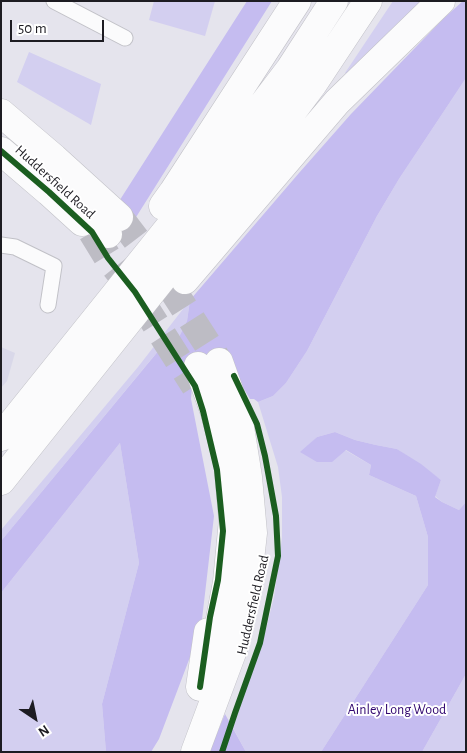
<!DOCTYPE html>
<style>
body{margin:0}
#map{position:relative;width:467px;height:753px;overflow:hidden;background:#e5e4ed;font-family:"Alegreya Sans",sans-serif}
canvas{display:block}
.frame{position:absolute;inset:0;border:2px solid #1d1c22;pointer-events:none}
.north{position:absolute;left:10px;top:693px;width:50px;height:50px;-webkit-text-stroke:4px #fff;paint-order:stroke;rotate:146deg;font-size:14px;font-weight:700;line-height:20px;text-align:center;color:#1d1c22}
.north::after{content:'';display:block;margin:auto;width:18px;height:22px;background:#1d1c22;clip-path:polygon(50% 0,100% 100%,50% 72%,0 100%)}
.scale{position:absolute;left:10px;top:20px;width:94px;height:22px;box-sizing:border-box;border:2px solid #1d1c22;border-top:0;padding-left:6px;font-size:15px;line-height:18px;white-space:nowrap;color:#1d1c22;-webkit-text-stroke:4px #fff;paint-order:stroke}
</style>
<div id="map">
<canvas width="467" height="753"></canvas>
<div class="frame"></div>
<div class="north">N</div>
<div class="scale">50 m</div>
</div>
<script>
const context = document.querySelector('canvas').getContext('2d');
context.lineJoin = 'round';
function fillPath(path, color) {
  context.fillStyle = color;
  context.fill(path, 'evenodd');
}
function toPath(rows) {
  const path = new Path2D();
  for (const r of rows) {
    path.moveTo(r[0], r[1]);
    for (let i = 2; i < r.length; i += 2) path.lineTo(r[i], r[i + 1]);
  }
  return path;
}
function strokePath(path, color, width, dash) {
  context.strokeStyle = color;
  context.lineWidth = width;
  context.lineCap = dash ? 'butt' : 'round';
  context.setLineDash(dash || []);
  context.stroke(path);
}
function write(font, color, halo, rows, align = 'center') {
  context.font = font + ' "Alegreya Sans",sans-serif';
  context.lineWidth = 4;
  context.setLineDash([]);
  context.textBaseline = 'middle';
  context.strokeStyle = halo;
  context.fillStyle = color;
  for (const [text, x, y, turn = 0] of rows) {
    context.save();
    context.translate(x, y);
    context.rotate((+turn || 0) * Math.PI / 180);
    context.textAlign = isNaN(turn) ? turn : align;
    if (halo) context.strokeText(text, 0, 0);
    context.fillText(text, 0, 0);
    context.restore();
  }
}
fillPath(toPath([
 [1,347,15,353,7,381,1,388]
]), '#d9d8e9');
fillPath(toPath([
 [154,1,215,1,205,36,149,20],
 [393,1,430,1,350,75,345,73],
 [29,52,101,84,91,125,17,82],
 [466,78,466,502,459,510,442,502,435,496,441,480,397,449,376,445,355,440,335,432,317,437,309,445,345,450,371,465,369,475,416,496,428,537,428,585,321,752,246,752,233,728,266,629,274,597,282,538,282,497,278,467,258,402,273,396,286,383,307,351,377,216,399,179],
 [190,300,187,321,177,341,166,348,163,345,1,541,1,530,138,367],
 [120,443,139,563,102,704,106,752,1,752,1,593],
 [466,674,466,752,422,752]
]), '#d3cff0');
fillPath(toPath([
 [247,1,272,1,133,222,116,206],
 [463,1,466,1,466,78,399,179,377,216,307,351,286,383,273,396,258,402,254,399,250,399,235,374,192,386,191,399,214,516,201,628,159,739,151,752,106,752,102,704,139,563,120,443,1,593,1,541,164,344,166,348,177,341,187,321,190,300,299,173,351,114,444,18],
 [335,432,355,440,376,445,397,449,421,464,441,480,435,497,442,502,459,510,466,502,466,674,422,752,321,752,428,585,428,537,416,496,369,475,371,465,346,450,332,462,317,462,300,452,317,437],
 [225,714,246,752,209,752]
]), '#c5bcf0');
strokePath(toPath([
 [119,217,161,272,219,362],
 [92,232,108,258,135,292,195,386]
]), '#bdbcc4', 28, [28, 14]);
const street = toPath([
 [54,1,125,38],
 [1,245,15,247,54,266,48,305]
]);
const highway = toPath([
 [1,113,54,158,119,217],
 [1,151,49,192,82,222],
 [73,200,99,224,108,234],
 [163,206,173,192,297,1],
 [185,280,337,102,441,1],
 [198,366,215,413,228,464,233,520,227,582,215,646,213,652],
 [1,437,179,215,290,69,334,1],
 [1,481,240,181,313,84,368,1],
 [200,687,208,632],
 [195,752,233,650,247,587,253,533,248,477,239,421,230,393,219,362]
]);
strokePath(street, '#c1c1c7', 17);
strokePath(highway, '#c1c1c7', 29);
strokePath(street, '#fbfbfc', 15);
strokePath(highway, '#fbfbfc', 28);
strokePath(toPath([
 [1,151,49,192,92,232,108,258,135,292,195,386,203,411,217,470,223,531,218,580,210,617,200,687],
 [222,752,235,713,260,643,278,556,276,516,265,456,257,424,234,376]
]), '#1b5e20', 6);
write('14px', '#1d1c22', '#fff', [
 ["Huddersfield Road",55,182,42],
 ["Huddersfield Road",253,605,-77]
]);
write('14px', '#31066f', '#fff', [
 ["Ainley Long Wood",397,710]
]);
</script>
